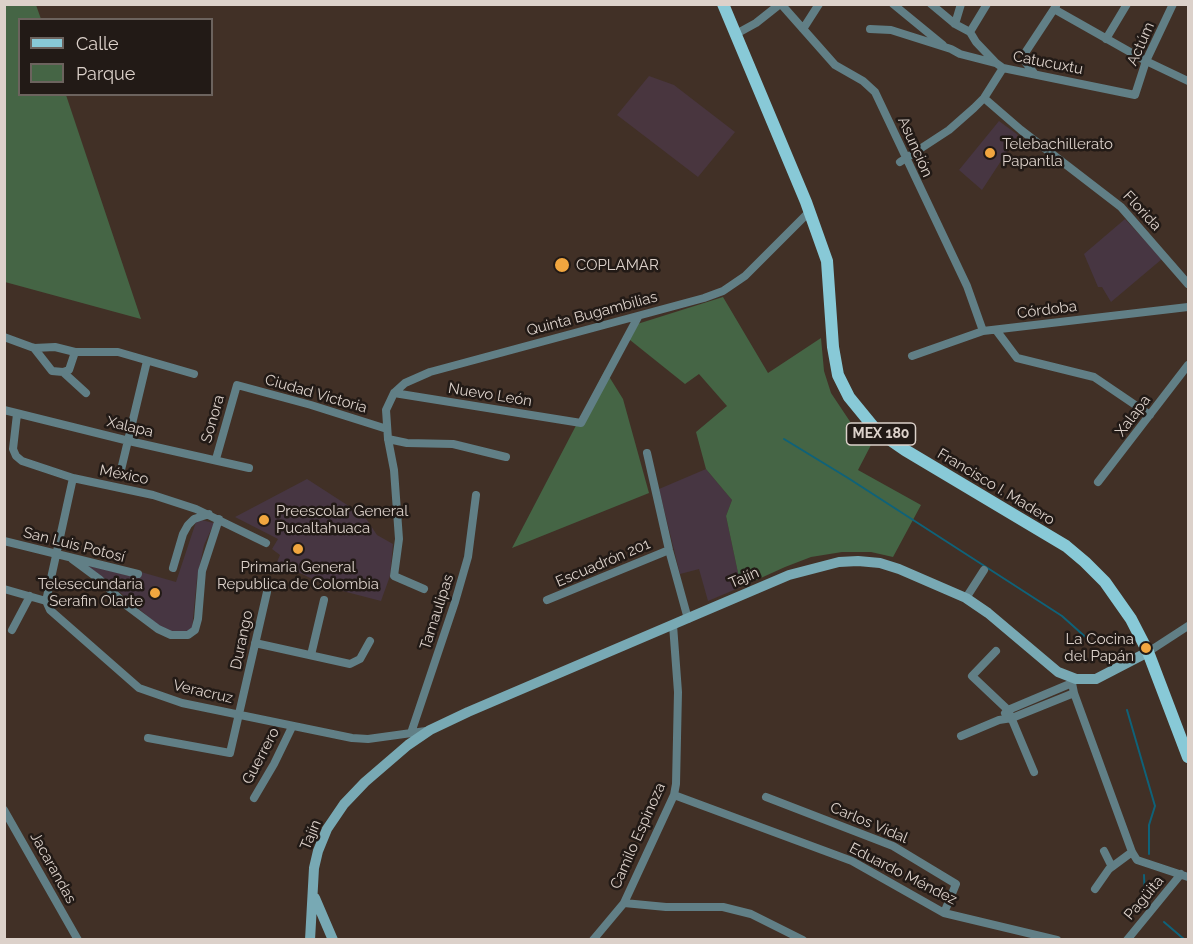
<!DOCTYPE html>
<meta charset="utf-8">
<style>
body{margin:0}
#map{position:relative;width:1193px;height:944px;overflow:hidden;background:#413026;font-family:Raleway,sans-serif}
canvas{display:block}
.frame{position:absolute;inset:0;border:6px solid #dcd1ca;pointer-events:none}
.legend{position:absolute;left:18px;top:18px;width:195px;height:78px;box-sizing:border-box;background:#221a16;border:2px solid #6c635e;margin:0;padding:8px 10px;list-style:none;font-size:18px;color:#dcd1ca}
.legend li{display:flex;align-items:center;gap:12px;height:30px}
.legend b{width:30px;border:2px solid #6c635e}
</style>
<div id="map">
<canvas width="1193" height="944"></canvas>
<div class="frame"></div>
<ul class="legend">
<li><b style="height:8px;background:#88c9d7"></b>Calle</li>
<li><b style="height:16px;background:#456545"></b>Parque</li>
</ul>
</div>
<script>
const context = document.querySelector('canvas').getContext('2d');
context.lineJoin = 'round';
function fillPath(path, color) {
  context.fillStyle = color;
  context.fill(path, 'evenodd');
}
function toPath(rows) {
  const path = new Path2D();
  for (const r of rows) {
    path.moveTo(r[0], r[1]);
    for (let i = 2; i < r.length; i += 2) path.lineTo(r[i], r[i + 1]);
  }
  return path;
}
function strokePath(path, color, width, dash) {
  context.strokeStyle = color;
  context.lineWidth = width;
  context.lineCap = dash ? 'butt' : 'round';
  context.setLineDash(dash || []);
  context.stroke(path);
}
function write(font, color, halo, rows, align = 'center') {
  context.font = font + ' Raleway,sans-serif';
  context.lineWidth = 5;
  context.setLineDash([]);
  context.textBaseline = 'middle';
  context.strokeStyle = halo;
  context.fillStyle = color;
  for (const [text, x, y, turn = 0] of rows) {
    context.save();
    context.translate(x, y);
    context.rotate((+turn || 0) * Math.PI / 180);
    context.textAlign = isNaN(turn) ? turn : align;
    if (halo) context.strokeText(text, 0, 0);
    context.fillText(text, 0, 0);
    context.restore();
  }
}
fillPath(toPath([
 [649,76,674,85,735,132,698,177,617,115]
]), '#49363f');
fillPath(toPath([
 [999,121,1018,135,982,190,959,170],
 [1125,219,1162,259,1111,302,1102,287,1098,287,1084,254],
 [706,469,732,500,726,516,741,587,708,601,699,569,680,574,659,489],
 [307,479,355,510,367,520,377,535,393,544,390,576,381,601,331,588,277,562,280,555,272,549,278,539,235,517],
 [197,519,214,523,204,545,197,578,192,629,185,638,160,627,99,574,79,563,138,578,141,572,176,582]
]), '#473642');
fillPath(toPath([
 [4,5,36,5,41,19,20,20,20,94,66,95,141,319,5,282],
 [723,297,768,373,821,338,824,371,831,393,859,435,871,445,858,470,921,505,893,557,871,552,842,552,811,557,785,567,741,587,726,516,732,500,706,469,696,432,727,406,699,374,685,384,625,336,631,326],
 [605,370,623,399,649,493,512,548]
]), '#456545');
strokePath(toPath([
 [784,439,848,478,1062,616,1091,642],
 [1127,710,1155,806,1149,825,1149,854],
 [1144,875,1145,902],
 [1164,922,1185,940]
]), '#0f6279', 2);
strokePath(toPath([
 [781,4,835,65,863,81,875,92,967,286,983,331],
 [893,4,943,45],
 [931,4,955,24,970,32,987,4],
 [1054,9,1146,61,1188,81],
 [955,24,961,4],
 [803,29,819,4],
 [870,29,891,30,951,49,960,54,995,63],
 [970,32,976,42,996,63,1003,68,1135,95,1146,61,1173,4],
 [736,34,756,23,780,4],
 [1106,39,1127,4],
 [1034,73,1026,63,1025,53,1056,6],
 [984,98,1021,130,1121,207,1188,284],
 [900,162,949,130,974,108,984,98,1003,68],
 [996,330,1017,358,1094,377,1150,415],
 [4,337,34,348,55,347,75,352,118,352,194,374],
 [34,348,52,371,63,372,86,393],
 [912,356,983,331,1188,307],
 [63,372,69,370,75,352],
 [394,393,581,423,638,317],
 [4,410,129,441,249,468],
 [17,414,13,449,16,456,22,461,73,478,153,495,196,509,266,543],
 [388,439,407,443,453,444,506,457],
 [647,453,669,550,688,619],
 [216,459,237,385,311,405,387,429],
 [120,474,147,361],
 [73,478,46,601,50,610,139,688,182,703,352,738,368,739,426,731],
 [1098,482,1188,365],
 [4,541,138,574],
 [72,559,99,579,126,605,158,629,171,635,188,635,195,630,198,619,202,571,219,519],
 [173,568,183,534,188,525,194,519,209,514],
 [4,589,46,601],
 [424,589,394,576,399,539,394,470,388,439,386,410,394,393,405,383,430,372,704,298,723,291,745,276,809,212],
 [966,598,984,570],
 [547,600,669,550],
 [12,630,30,596],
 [255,643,350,664,360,659,370,641],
 [996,651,972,676,1008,710,1034,772],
 [1148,652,1188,626],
 [311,655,324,600],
 [1076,679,1072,683,1074,693,1132,852,1137,860,1188,877],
 [1005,713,1008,710,1072,683],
 [411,733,455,602,468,557,476,495],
 [961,736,999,720,1012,718,1074,693],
 [148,738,230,753,267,592],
 [674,795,852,861,944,913,1057,940],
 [766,797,893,846,956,884,944,913],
 [254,798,274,764,292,727],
 [4,810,78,940],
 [1104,851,1112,867],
 [1095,889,1109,869,1132,852],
 [624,903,666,907,723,907,751,914,803,940],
 [593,940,624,903,674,795,676,784,678,692,673,625],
 [1127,940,1181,874]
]), '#617f86', 8);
strokePath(toPath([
 [315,898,333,940],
 [310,940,314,868,318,851,327,829,344,804,365,782,408,745,430,730,468,712,789,575,839,562,858,561,880,563,899,569,966,598,988,613,1058,672,1076,679,1096,679,1148,652]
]), '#78a9b4', 10);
strokePath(toPath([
 [723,4,806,202,827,261,833,347,838,375,849,397,876,430,905,450,1066,546,1085,562,1105,582,1131,619,1148,652,1188,757]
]), '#88c9d7', 12);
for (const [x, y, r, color] of [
 [990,153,6,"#f1a63f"],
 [562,265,8,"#f1a63f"],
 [264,520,6,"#f1a63f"],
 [298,549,6,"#f1a63f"],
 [155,593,6,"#f1a63f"],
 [1146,648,6,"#f1a63f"]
]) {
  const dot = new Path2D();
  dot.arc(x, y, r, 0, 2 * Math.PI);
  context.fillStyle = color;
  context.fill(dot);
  strokePath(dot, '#221a16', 2);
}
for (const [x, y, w] of [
 [881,434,69]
]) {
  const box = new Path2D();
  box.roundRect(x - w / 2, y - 11, w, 22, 4.5);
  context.fillStyle = '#221a16';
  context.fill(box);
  strokePath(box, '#dcd1ca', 1.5);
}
write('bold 14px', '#dcd1ca', null, [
 ["MEX 180",881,434]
]);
write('15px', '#dcd1ca', '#221a16', [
 ["Actúm",1141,44,-66],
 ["Catucuxtu",1048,63,11],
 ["Asunción",915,147,66],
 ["Florida",1142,211,47],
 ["Córdoba",1047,310,-7],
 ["Quinta Bugambilias",592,314,-15],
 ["Ciudad Victoria",316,394,16],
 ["Nuevo León",490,395,9],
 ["Xalapa",1133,416,-53],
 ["Sonora",213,419,-74],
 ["Xalapa",130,427,13],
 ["México",124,475,11],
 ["Francisco I. Madero",996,487,31],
 ["San Luis Potosí",74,545,14],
 ["Escuadrón 201",603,563,-23],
 ["Tajín",744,578,-23],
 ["Tamaulipas",437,612,-72],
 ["Durango",242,640,-78],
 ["Veracruz",203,692,13],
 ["Guerrero",261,756,-62],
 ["Carlos Vidal",869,823,23],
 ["Tajín",311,835,-67],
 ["Camilo Espinoza",638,836,-66],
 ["Jacarandas",53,868,61],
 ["Eduardo Méndez",903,874,27],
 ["Pagüita",1144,898,-50]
]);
write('15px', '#dcd1ca', '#221a16', [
 ["Telebachillerato",1002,144],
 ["Papantla",1002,161],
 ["COPLAMAR",576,265],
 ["Preescolar General",276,511],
 ["Pucaltahuaca",276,528],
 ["Primaria General",298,567,"center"],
 ["Republica de Colombia",298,584,"center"],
 ["Telesecundaria",143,584,"right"],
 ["Serafin Olarte",143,601,"right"],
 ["La Cocina",1134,639,"right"],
 ["del Papán",1134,656,"right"]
], 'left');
</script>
